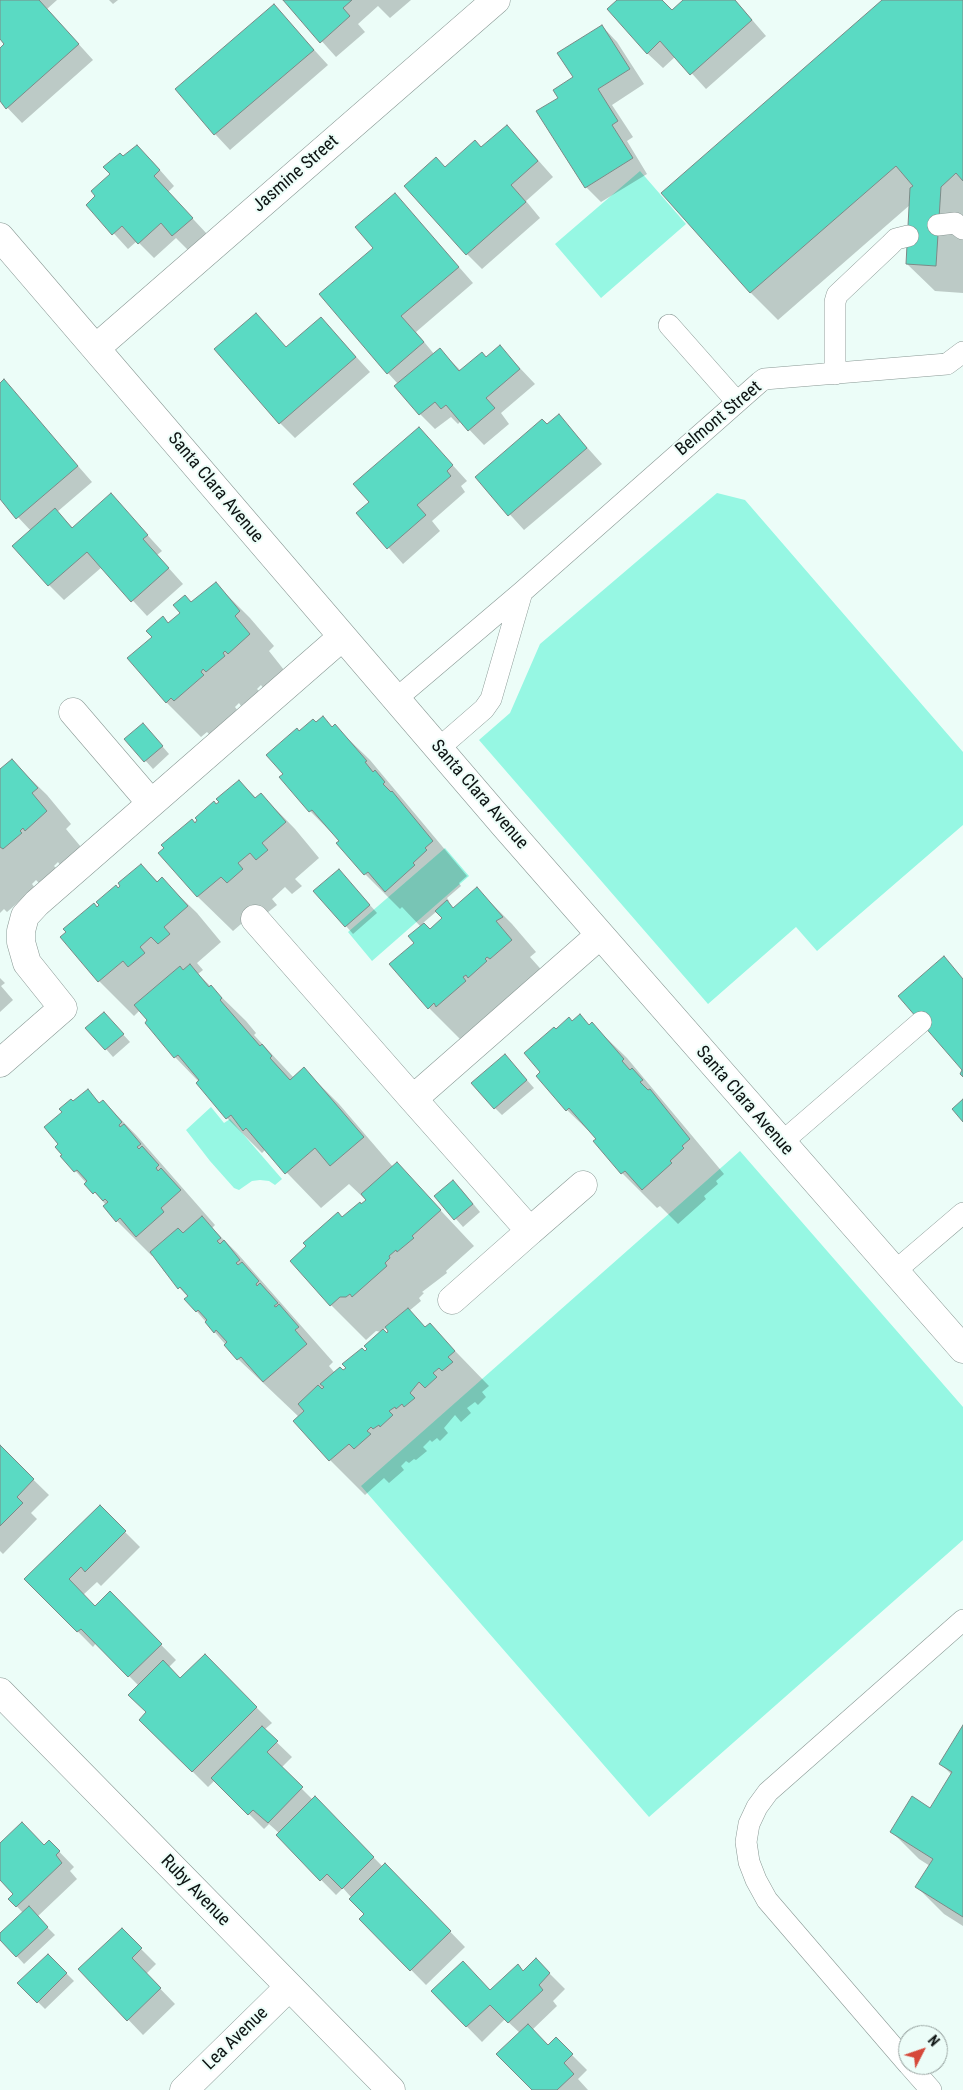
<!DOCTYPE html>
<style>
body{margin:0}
#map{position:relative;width:963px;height:2090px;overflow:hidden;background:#ecfdf8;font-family:"Roboto Condensed",sans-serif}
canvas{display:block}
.north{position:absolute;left:898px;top:2025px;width:50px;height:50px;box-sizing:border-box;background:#ecfdf8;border:1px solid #939f9c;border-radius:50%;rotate:49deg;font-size:14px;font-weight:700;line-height:20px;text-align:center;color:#0d1312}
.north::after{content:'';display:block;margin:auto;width:18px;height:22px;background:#d6493a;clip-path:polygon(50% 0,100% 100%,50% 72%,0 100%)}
</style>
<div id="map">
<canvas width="963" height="2090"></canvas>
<div class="north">N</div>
</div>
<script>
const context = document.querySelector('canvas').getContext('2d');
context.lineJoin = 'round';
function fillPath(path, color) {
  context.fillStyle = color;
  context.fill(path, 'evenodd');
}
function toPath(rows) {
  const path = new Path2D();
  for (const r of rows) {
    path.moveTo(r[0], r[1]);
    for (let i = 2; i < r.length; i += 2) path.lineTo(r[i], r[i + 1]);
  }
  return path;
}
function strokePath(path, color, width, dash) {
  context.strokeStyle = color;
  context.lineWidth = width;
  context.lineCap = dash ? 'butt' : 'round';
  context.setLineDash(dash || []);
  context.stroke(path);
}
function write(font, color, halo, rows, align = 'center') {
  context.font = font + ' "Roboto Condensed",sans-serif';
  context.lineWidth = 4;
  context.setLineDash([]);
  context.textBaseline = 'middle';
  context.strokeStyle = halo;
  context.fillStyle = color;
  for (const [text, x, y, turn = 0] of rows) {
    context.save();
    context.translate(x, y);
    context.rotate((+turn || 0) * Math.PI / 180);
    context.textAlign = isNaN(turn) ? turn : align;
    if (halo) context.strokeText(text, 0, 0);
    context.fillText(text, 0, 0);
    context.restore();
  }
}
fillPath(toPath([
 [640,171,686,224,601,298,555,244],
 [717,493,745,500,963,752,963,825,817,951,796,927,708,1004,479,740,510,713,540,644],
 [445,848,469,876,372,961,348,932],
 [211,1107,224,1123,230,1119,282,1179,275,1185,269,1181,260,1180,252,1181,239,1190,234,1188,210,1161,186,1130],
 [740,1151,963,1407,963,1540,649,1817,361,1486]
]), '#96f7e3');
fillPath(toPath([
 [0,0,57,0,47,9,93,60,22,123,0,100,0,50,6,44,0,37],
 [109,0,118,0,113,4],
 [285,0,411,0,390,18,378,6,358,24,365,32,336,57],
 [619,0,662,0,672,11,685,0,735,0,766,36,706,89,676,56,663,68,647,53],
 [884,0,963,0,963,293,935,291,907,264,911,204,778,320,751,293,663,193],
 [274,6,328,65,230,150,215,134],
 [602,26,617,42,644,84,612,105,633,137,627,141,647,174,601,202,586,187,560,98,575,78],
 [522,142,553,177,526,201,540,218,482,269,467,254,445,169,482,149],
 [123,158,152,161,174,186,168,192,207,234,188,250,176,238,154,258,137,241,128,249,88,205,97,196],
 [395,194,473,283,416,332,434,354,439,349,461,371,486,358,500,347,535,384,501,413,509,424,484,445,461,421,458,424,451,417,435,429,420,414,396,386,398,384,388,373,375,248],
 [321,318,370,372,295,438,280,423,287,348],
 [4,381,92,482,57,512,73,528,111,495,162,551,157,555,183,584,147,616,102,567,64,600,49,585,31,531,0,498,0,384],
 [559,416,602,464,524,530,476,477],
 [419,428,467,481,461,486,465,492,432,521,440,531,403,564,358,513,371,502],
 [215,583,250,618,274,646,269,651,284,670,263,688,261,685,257,689,259,691,241,706,239,703,235,707,238,711,210,735,207,732,201,737,166,702,168,624],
 [323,718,333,728,335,726,370,760,467,876,459,883,461,886,447,898,449,901,447,902,454,909,477,889,512,924,536,952,530,957,546,975,463,1042,429,1008,416,943,421,927,402,907,400,909,365,874,338,843,340,841,310,811,285,774,299,732,316,724],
 [437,911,444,918,430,930,423,923],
 [150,732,169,754,153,769,126,739],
 [12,761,47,795,71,824,66,829,81,847,60,865,58,862,54,866,56,868,39,883,36,880,32,884,35,888,7,912,4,909,0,913,0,771],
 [239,781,256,798,261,794,295,829,319,858,295,879,302,886,292,894,285,887,272,899,277,905,262,917,256,911,233,931,198,897,160,853,216,805],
 [141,865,158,882,162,879,197,913,221,942,197,963,203,970,198,974,246,1021,256,1033,254,1035,294,1078,304,1069,339,1104,393,1167,397,1164,474,1246,446,1271,447,1273,422,1292,424,1293,419,1298,421,1301,409,1311,426,1328,430,1325,489,1386,482,1392,486,1397,478,1405,475,1402,467,1408,471,1413,461,1422,455,1415,444,1428,448,1433,440,1441,437,1438,432,1442,430,1440,423,1447,427,1451,416,1460,414,1459,409,1463,406,1461,401,1466,404,1470,389,1483,384,1478,365,1495,330,1460,295,1421,299,1417,238,1359,186,1299,188,1297,163,1270,165,1268,153,1254,152,1256,117,1221,106,1205,62,1156,74,1103,88,1091,100,1103,103,1101,137,1136,215,1225,212,1228,237,1253,333,1362,329,1366,335,1373,343,1372,365,1353,382,1332,376,1331,366,1340,331,1305,343,1218,367,1201,349,1184,321,1208,265,1150,262,1153,227,1118,198,1083,199,1082,175,1057,140,1010,134,1016,99,981,62,937,118,889],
 [386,1328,390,1332,387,1334,383,1330],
 [346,878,377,913,353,934,346,926],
 [0,978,5,983,1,986,13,1000,0,1012],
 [580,1016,590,1026,592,1024,627,1058,724,1174,716,1181,718,1184,704,1196,706,1199,678,1224,660,1206,657,1208,622,1173,595,1141,597,1139,567,1110,542,1072,556,1031,573,1022],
 [111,1021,130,1042,113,1057,106,1049],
 [512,1063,534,1088,502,1115,495,1108],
 [461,1189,480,1212,463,1227,436,1196],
 [0,1447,49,1495,31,1513,37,1519,3,1554,0,1551],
 [100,1507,140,1547,101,1586,97,1582,83,1595,95,1607,110,1593,176,1660,168,1668,181,1680,205,1656,272,1723,264,1730,292,1757,281,1768,313,1800,315,1798,383,1867,400,1880,465,1947,426,1985,361,1919,366,1914,343,1888,336,1895,277,1835,279,1833,269,1824,264,1829,215,1780,208,1787,141,1720,148,1712,139,1686,96,1643,93,1647,26,1579],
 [963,1727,963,1926,944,1914,917,1887,930,1866,919,1859,891,1831,930,1810,952,1775,940,1763],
 [49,1841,74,1867,70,1871,77,1879,37,1917,55,1935,24,1964,0,1938,0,1935,23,1913,10,1899,15,1894,0,1878,0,1845,44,1846],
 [137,1945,156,1964,146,1974,175,2004,143,2035,80,1969],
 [48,1955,74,1981,45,2009,19,1983],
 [536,1960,565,1989,553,2001,557,2006,532,2030,548,2046,556,2039,587,2070,578,2079,588,2090,533,2090,520,2033,505,2019,482,2042,432,1991,491,1992,523,1972]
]), '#0003');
const building = toPath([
 [0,0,39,0,79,44,6,109,0,101,0,48,4,44,0,39,0,0],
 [283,0,352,0,343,8,350,16,320,43,283,0],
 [617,0,662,0,672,10,683,0,735,0,752,20,690,75,660,41,647,54,607,9,617,0],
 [882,0,963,0,963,181,956,173,941,187,936,266,906,264,910,188,913,186,896,166,750,293,661,193,882,0],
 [274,4,314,50,214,135,175,89,274,4],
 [602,25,630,69,598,89,618,121,612,125,633,158,585,188,536,111,558,98,553,90,573,77,557,53,602,25],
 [507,125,538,161,511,185,526,202,466,255,404,186,436,157,445,167,475,140,481,147,507,125],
 [137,145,160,170,154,176,193,218,172,236,161,223,138,244,122,226,112,235,86,205,95,196,91,191,110,174,103,167,120,153,123,156,137,145],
 [395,193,459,267,401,316,424,342,387,374,319,294,373,248,355,227,395,193],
 [256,313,286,347,321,317,356,357,279,424,214,349,256,313],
 [500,345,520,369,486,398,495,408,468,431,446,405,441,409,435,402,419,415,394,386,440,348,459,371,482,352,486,357,500,345],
 [4,379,78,466,16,519,0,499,0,383,4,379],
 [559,414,587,448,508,516,475,477,542,419,547,424,559,414],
 [419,427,453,465,447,471,451,476,417,505,426,515,387,549,356,513,369,502,353,484,419,427],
 [111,493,148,535,143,539,169,568,131,602,87,552,48,586,12,546,55,508,72,528,111,493],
 [216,582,240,611,235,616,250,634,228,654,225,651,223,653,225,656,206,672,203,669,201,672,204,675,174,701,171,698,166,703,127,658,152,637,146,631,163,616,168,623,180,613,173,605,185,595,191,602,216,582],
 [323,716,332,727,335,724,367,761,365,762,373,772,375,770,385,782,383,784,391,792,392,791,433,841,425,848,427,850,413,863,415,865,385,892,368,872,364,875,336,843,339,841,312,810,309,812,279,777,283,774,266,755,297,728,299,731,313,719,316,722,323,716],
 [143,723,163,746,144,762,124,739,143,723],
 [12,759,38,788,32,793,47,811,25,831,23,828,20,831,22,833,3,849,0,847,0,769,12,759],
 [239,780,255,798,261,793,286,822,262,843,268,850,256,860,250,853,238,863,243,869,227,883,221,877,197,897,158,853,164,848,161,845,192,819,195,823,197,820,195,818,214,801,216,804,219,802,216,799,239,780],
 [141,864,157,882,162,877,188,906,164,927,170,934,158,944,151,937,140,947,145,953,128,967,123,961,98,982,60,937,66,932,63,929,94,903,97,907,99,905,96,902,116,885,118,888,120,886,118,883,141,864],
 [339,869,370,905,345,927,313,891,339,869],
 [477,887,503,917,496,921,512,940,490,959,487,957,485,959,487,961,468,978,466,975,463,977,466,981,436,1007,434,1003,428,1009,389,964,414,943,408,936,424,923,430,929,442,918,435,911,447,900,453,908,477,887],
 [944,956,963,979,963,1077,960,1074,962,1070,898,996,944,956],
 [190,964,209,987,211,985,222,998,220,1000,260,1046,262,1044,272,1056,270,1058,290,1080,304,1067,364,1137,330,1166,315,1148,285,1174,246,1128,243,1131,231,1115,226,1119,196,1083,199,1080,178,1055,174,1058,145,1023,147,1020,134,1005,180,966,183,970,190,964],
 [104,1012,124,1034,105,1050,85,1028,104,1012],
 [580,1014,589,1025,592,1022,624,1059,622,1061,630,1070,632,1068,643,1080,640,1082,648,1090,650,1089,690,1139,682,1146,684,1148,670,1161,672,1163,642,1190,625,1171,621,1174,593,1141,596,1139,569,1108,566,1111,536,1076,540,1072,524,1053,554,1027,556,1029,569,1017,572,1021,580,1014],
 [505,1054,527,1080,494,1109,471,1083,505,1054],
 [88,1089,99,1103,103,1100,122,1122,119,1125,120,1127,124,1124,141,1144,137,1147,139,1149,142,1146,159,1165,156,1168,158,1171,161,1168,181,1190,161,1208,164,1212,136,1237,120,1218,116,1222,103,1206,108,1202,105,1199,103,1201,95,1192,93,1194,84,1184,87,1181,77,1170,74,1172,60,1156,62,1155,55,1147,58,1144,44,1127,62,1112,59,1109,71,1099,73,1101,88,1089],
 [963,1099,963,1122,952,1109,963,1099],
 [397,1162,441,1210,412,1236,414,1238,397,1252,396,1250,389,1256,390,1258,385,1263,387,1266,352,1297,350,1294,346,1297,340,1297,330,1306,290,1261,306,1246,303,1243,338,1212,342,1217,360,1202,361,1204,366,1200,361,1194,397,1162],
 [453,1180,473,1204,454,1220,434,1196,453,1180],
 [202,1216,221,1238,217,1241,220,1244,224,1240,240,1260,236,1263,238,1265,242,1262,259,1281,256,1284,257,1286,260,1283,278,1303,274,1306,276,1307,279,1304,299,1327,295,1330,307,1344,263,1382,241,1357,237,1360,224,1345,227,1342,216,1330,214,1333,205,1322,207,1320,198,1310,196,1312,184,1299,188,1296,180,1287,178,1289,150,1252,178,1228,183,1233,202,1216],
 [408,1308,425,1327,430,1323,455,1351,448,1357,453,1362,442,1371,439,1368,433,1373,437,1377,425,1388,419,1382,410,1393,415,1398,404,1407,402,1404,396,1409,395,1407,389,1411,393,1415,380,1427,379,1425,373,1429,371,1427,367,1431,371,1434,354,1449,349,1444,329,1461,293,1421,304,1411,298,1404,318,1385,322,1389,324,1387,320,1384,340,1367,343,1370,346,1368,342,1364,362,1348,365,1351,367,1349,364,1346,383,1329,387,1333,388,1331,385,1327,408,1308],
 [0,1445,34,1479,17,1497,23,1503,0,1526,0,1445],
 [100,1505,126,1531,85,1572,81,1567,69,1579,95,1606,110,1591,162,1644,128,1677,81,1629,77,1632,24,1579,100,1505],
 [205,1654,257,1707,192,1772,139,1720,146,1712,128,1695,163,1660,180,1678,205,1654],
 [963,1725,963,1917,915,1887,933,1859,890,1832,912,1796,930,1808,952,1772,939,1764,963,1725],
 [262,1726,278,1741,267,1752,303,1787,268,1823,253,1810,248,1815,211,1778,262,1726],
 [315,1796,374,1857,342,1889,327,1874,320,1881,276,1835,315,1796],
 [22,1822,44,1845,49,1840,60,1851,56,1855,62,1863,16,1907,8,1899,13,1894,0,1880,0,1843,22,1822],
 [385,1863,451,1931,410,1971,359,1919,364,1914,349,1899,385,1863],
 [29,1906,48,1927,16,1957,0,1940,0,1933,29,1906],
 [122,1928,142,1948,132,1958,161,1988,127,2021,78,1969,122,1928],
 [48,1954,67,1973,37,2003,17,1983,48,1954],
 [536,1958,550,1973,539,1985,543,1990,508,2023,490,2005,466,2027,431,1991,463,1961,490,1990,518,1964,523,1971,536,1958],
 [528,2024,548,2045,556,2037,573,2054,564,2063,574,2074,557,2090,532,2090,496,2054,528,2024]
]);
fillPath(building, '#5adac3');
strokePath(building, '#7b8a87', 1);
const service = toPath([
 [938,225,955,223,963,229],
 [669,325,737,402],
 [835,374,835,302,837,295,890,245,896,239,908,236],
 [396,699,522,592,760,382,764,379,947,364,963,352],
 [438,749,484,709,491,699,522,592],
 [781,1143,921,1022],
 [894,1272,963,1213],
 [908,2064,767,1900,756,1880,749,1862,746,1842,749,1824,757,1807,768,1792,963,1620],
 [909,2065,931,2090]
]);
const minor = toPath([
 [0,237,505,826,963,1349],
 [96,348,496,0],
 [73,712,151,803],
 [255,919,413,1099,600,935],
 [0,1063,63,1008,27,963,21,942,21,931,25,916,37,903,342,637],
 [413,1099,530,1231,452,1300],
 [530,1231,583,1185],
 [0,1692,391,2090],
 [184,2090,289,1987]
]);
strokePath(service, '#899894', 22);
strokePath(minor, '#899894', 29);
strokePath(service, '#fff', 21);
strokePath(minor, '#fff', 28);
write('18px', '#0d1312', '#ecfdf8', [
 ["Jasmine Street",296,174,-41],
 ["Belmont Street",719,419,-40],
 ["Santa Clara Avenue",215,488,50],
 ["Santa Clara Avenue",479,795,49],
 ["Santa Clara Avenue",744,1101,49],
 ["Ruby Avenue",195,1891,46],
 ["Lea Avenue",236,2039,-44]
]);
</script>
